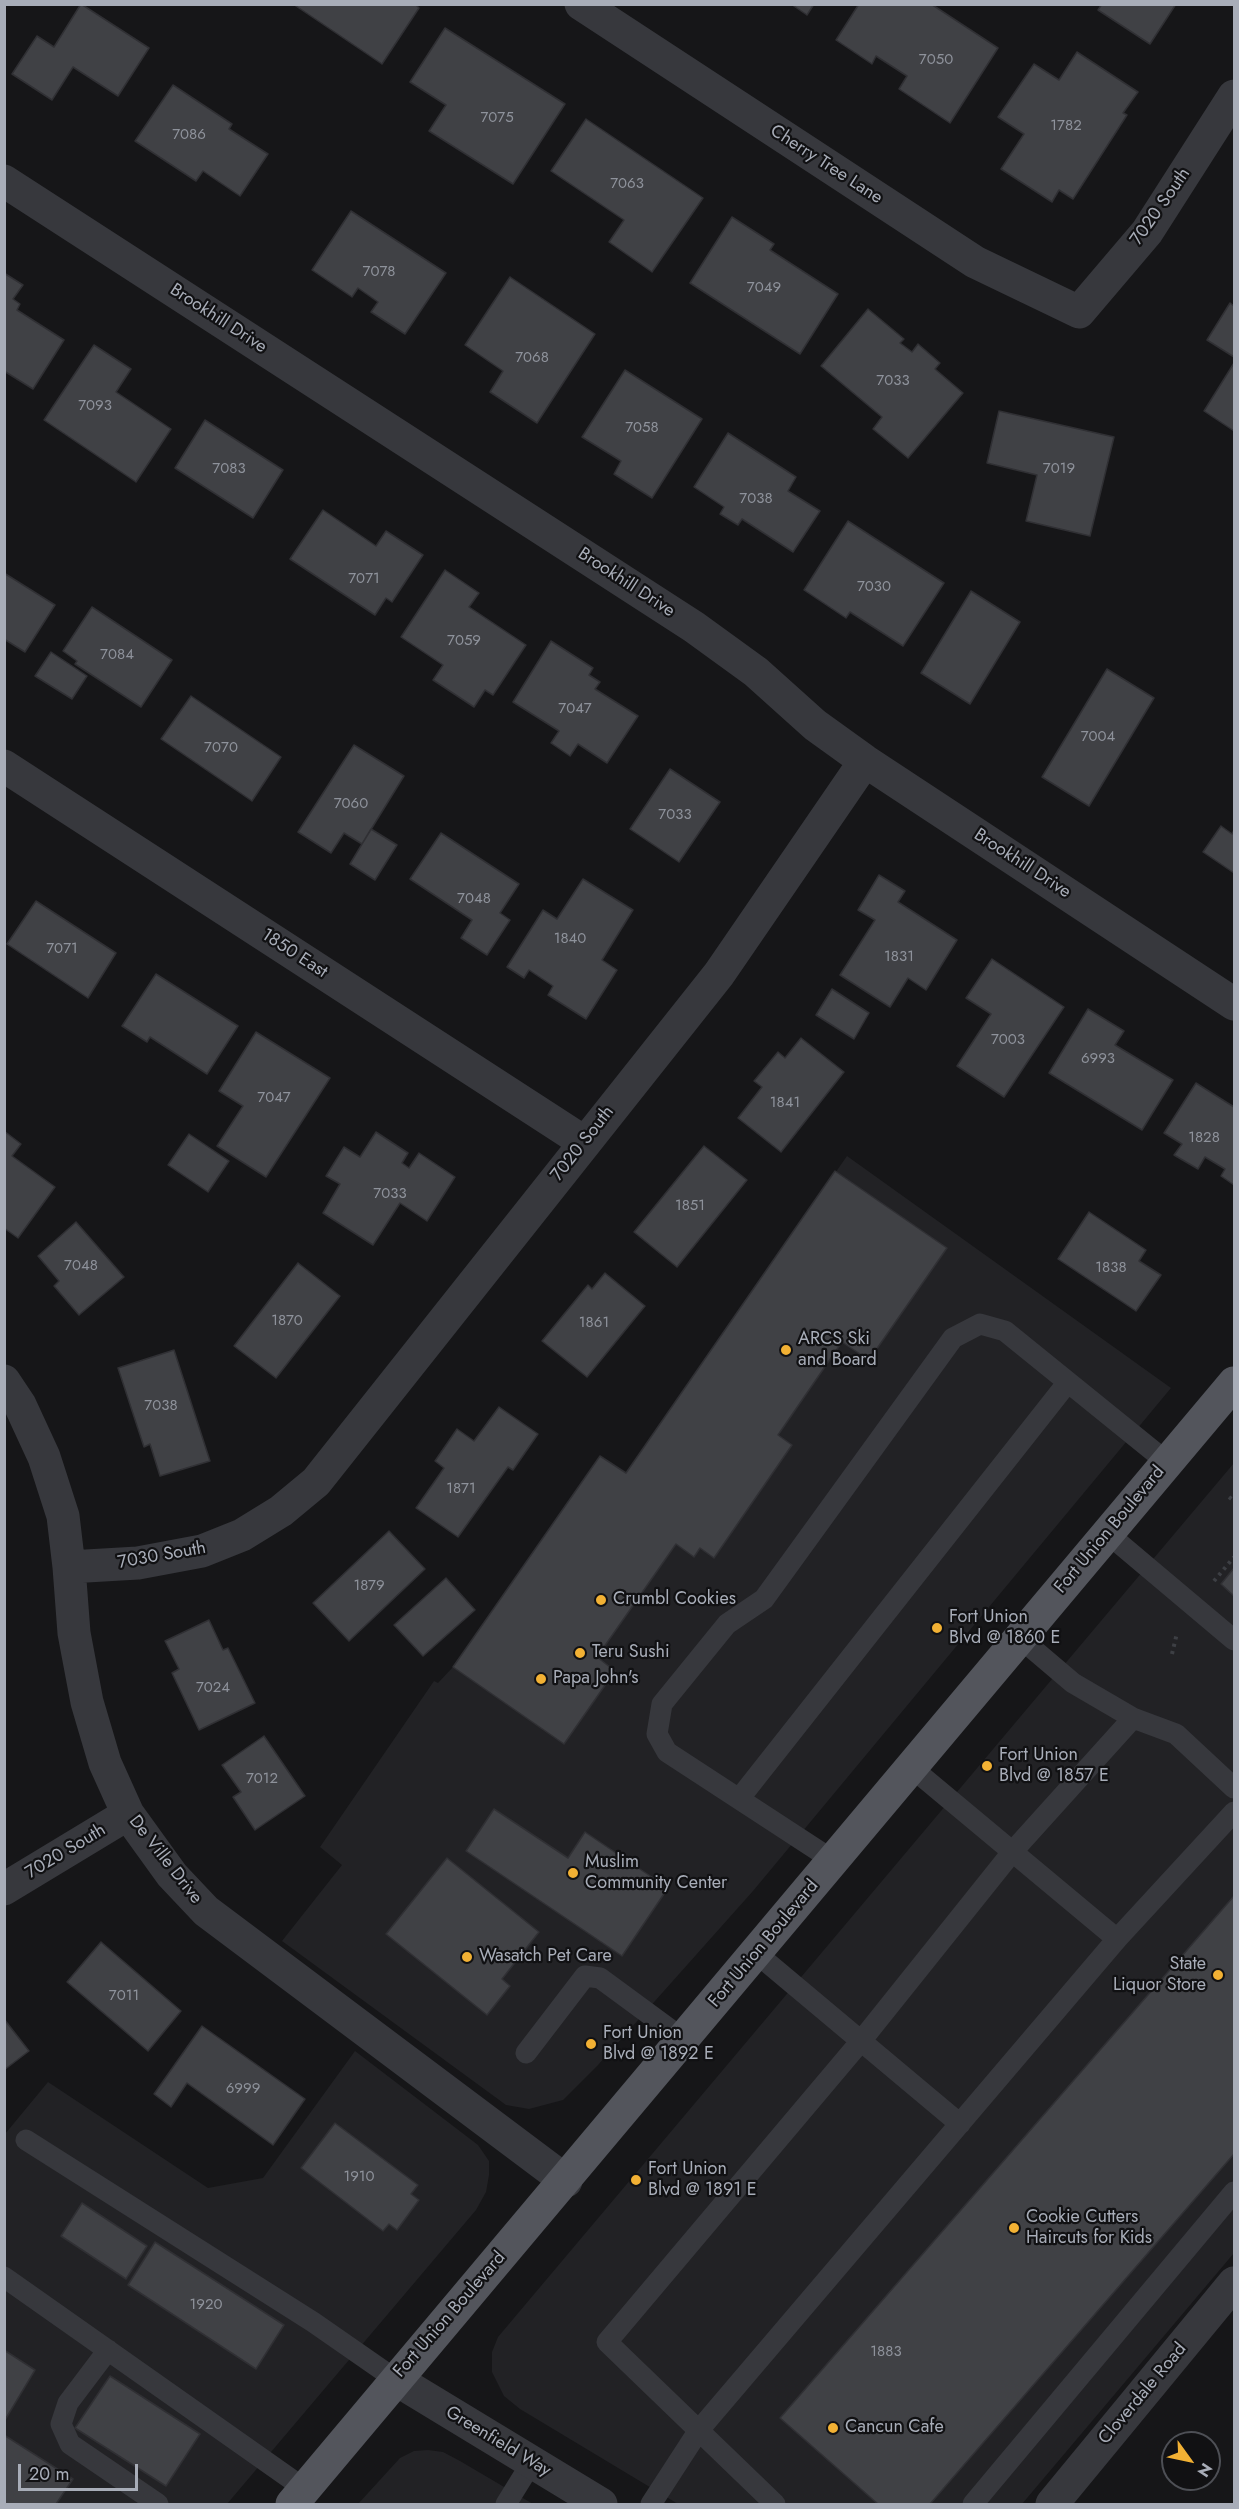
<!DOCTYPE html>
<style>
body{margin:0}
#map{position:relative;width:1239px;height:2509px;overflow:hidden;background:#161618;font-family:Jost,sans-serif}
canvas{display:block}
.frame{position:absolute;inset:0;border:6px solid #a8adb8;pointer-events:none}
.north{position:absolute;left:1161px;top:2431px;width:60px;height:60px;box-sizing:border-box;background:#111113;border:2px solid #4d4f55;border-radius:50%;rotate:123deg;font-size:16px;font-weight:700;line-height:24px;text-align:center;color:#a8adb8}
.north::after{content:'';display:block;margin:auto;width:21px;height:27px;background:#f2b134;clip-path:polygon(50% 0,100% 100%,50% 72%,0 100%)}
.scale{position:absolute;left:18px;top:2464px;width:120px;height:27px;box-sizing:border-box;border:3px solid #a8adb8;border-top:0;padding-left:8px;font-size:18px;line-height:21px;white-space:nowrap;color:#a8adb8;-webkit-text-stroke:4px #111113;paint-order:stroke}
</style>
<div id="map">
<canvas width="1239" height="2509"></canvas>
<div class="frame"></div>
<div class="north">N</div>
<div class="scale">20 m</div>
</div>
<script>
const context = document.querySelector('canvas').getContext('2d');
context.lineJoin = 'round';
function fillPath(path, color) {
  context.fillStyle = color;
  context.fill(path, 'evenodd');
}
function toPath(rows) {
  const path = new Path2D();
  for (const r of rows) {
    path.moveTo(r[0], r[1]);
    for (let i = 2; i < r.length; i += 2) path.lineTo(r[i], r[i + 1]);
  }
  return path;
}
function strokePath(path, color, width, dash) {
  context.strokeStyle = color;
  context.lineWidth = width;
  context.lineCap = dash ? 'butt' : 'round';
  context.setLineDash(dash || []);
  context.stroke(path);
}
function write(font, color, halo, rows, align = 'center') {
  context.font = font + ' Jost,sans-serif';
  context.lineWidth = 4.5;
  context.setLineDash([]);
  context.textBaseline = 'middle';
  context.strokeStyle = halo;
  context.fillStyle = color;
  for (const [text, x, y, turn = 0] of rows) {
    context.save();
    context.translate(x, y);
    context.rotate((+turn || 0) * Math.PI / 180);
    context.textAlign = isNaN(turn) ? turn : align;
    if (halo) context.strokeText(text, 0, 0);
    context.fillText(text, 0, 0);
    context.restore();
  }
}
fillPath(toPath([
 [847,1156,1171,1388,753,1891,598,2065,563,2100,529,2109,506,2105,282,1941,342,1865,320,1847,434,1681,438,1683,453,1667,600,1456,626,1473],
 [1234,1463,1234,2253,1022,2504,678,2504,520,2409,504,2396,492,2372,492,2352,498,2337],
 [355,2051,478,2145,489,2161,489,2175,486,2192,476,2210,227,2504,5,2504,5,2134,48,2082,208,2188,263,2178],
 [428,2450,443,2452,460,2461,533,2504,358,2504,400,2458,414,2451]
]), '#222225');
const building = toPath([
 [81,4,149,48,118,96,73,67,52,100,12,74,37,36,54,47,81,4],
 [293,4,415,4,419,8,382,64,293,4],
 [791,4,814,4,807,15,791,4],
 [859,4,931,4,998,48,950,123,899,89,907,76,876,56,872,64,836,40,859,4],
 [1102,4,1176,4,1150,44,1098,10,1102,4],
 [445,28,565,104,513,184,429,131,446,105,410,82,445,28],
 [1077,52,1138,92,1123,113,1127,115,1073,199,1059,190,1052,202,1001,169,1024,134,998,117,1034,64,1059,80,1077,52],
 [173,85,232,124,229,129,268,154,240,196,203,171,196,181,135,141,173,85],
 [586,119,703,198,652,272,609,242,624,220,551,171,586,119],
 [351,211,446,273,405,334,371,312,378,302,358,288,352,297,312,270,351,211],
 [732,217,774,244,770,250,838,294,800,354,690,283,732,217],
 [4,273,23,285,13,299,20,304,17,310,64,340,33,389,4,371,4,273],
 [510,277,595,334,537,423,490,392,503,371,465,345,510,277],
 [1230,303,1234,306,1234,357,1207,340,1230,303],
 [868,309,904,339,900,343,912,352,918,344,940,363,935,369,963,393,908,458,873,429,882,417,821,366,868,309],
 [94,345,131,369,116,392,171,429,136,482,44,420,94,345],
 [1234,363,1234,431,1204,411,1234,363],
 [625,370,702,419,652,498,614,474,621,461,582,437,625,370],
 [999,411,1114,437,1090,536,1026,521,1037,475,987,463,999,411],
 [205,420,283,470,253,518,175,468,205,420],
 [728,433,796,477,788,491,820,511,793,552,742,519,738,525,720,514,724,507,694,487,728,433],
 [323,510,376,546,386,531,423,555,392,602,386,598,375,615,290,559,323,510],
 [848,521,944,583,903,646,850,612,846,618,804,590,848,521],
 [445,570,479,593,469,607,526,645,493,695,485,690,474,707,433,680,443,665,401,637,445,570],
 [4,573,55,605,25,652,4,639,4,573],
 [971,591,1020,622,970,704,921,673,971,591],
 [92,607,172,660,141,707,75,664,77,661,63,651,92,607],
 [551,641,593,668,589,675,600,682,595,689,638,716,607,763,578,744,570,756,551,743,559,731,513,702,551,641],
 [51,652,87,676,72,699,35,676,51,652],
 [1107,669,1154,698,1089,806,1042,777,1107,669],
 [191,696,281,757,252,801,161,739,191,696],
 [354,745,404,776,362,844,344,833,331,853,298,832,354,745],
 [670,769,720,802,679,862,630,829,670,769],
 [1221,826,1232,834,1234,830,1234,873,1203,852,1221,826],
 [371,829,397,845,375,880,350,864,371,829],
 [441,833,519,884,500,913,510,920,487,955,461,938,472,920,410,879,441,833],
 [879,875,905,891,898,902,957,940,926,990,908,978,890,1007,840,975,875,920,858,910,879,875],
 [583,879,633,910,602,960,617,970,586,1019,548,995,553,986,529,970,524,978,507,967,543,910,557,919,583,879],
 [36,901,116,953,88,998,7,944,36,901],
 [992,959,1064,1007,1004,1097,957,1066,991,1014,966,998,992,959],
 [156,974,238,1026,207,1074,150,1037,147,1042,122,1026,156,974],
 [832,989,869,1013,854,1039,816,1015,832,989],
 [1088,1009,1124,1031,1115,1045,1173,1080,1142,1130,1049,1073,1088,1009],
 [256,1032,330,1078,266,1177,217,1146,243,1106,219,1091,256,1032],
 [801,1038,844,1072,781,1152,738,1118,762,1087,754,1081,778,1052,785,1058,801,1038],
 [1196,1083,1234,1107,1234,1185,1221,1176,1225,1169,1205,1157,1198,1169,1174,1155,1182,1144,1164,1133,1196,1083],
 [4,1131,21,1144,12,1156,55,1187,18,1238,4,1228,4,1131],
 [376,1132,408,1153,402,1163,409,1168,419,1153,455,1177,427,1221,400,1203,373,1245,323,1213,340,1184,326,1176,344,1147,360,1157,376,1132],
 [189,1134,229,1161,208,1192,168,1165,189,1134],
 [704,1146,747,1180,677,1267,634,1232,704,1146],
 [835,1171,947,1248,869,1360,842,1342,778,1435,792,1445,714,1558,700,1548,694,1557,676,1544,597,1657,615,1671,564,1744,453,1667,600,1456,626,1473,835,1171],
 [1089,1212,1146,1250,1139,1261,1161,1275,1136,1311,1058,1259,1089,1212],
 [76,1222,124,1277,79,1315,54,1286,59,1281,38,1256,76,1222],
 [298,1263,340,1296,276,1378,234,1346,298,1263],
 [605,1273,645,1306,587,1377,542,1341,588,1285,592,1289,605,1273],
 [174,1350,210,1461,160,1476,150,1444,144,1447,118,1368,174,1350],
 [499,1407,538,1434,513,1470,508,1467,458,1537,416,1508,444,1468,435,1461,457,1429,474,1441,499,1407],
 [389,1531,425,1569,349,1641,313,1603,389,1531],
 [1234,1568,1234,1596,1221,1584,1234,1568],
 [446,1578,475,1610,423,1656,394,1625,446,1578],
 [209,1620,223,1650,228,1648,255,1703,199,1730,172,1673,179,1669,165,1641,209,1620],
 [264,1736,305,1796,255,1830,233,1797,241,1792,222,1765,264,1736],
 [494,1809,568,1858,585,1832,668,1888,622,1956,466,1851,494,1809],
 [447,1858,539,1932,502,1979,510,1986,487,2015,386,1934,447,1858],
 [1234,1896,1234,2154,930,2504,878,2504,780,2418,1234,1896],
 [101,1942,181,2011,148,2051,67,1982,101,1942],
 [4,2019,29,2051,4,2070,4,2019],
 [202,2026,305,2099,273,2145,187,2083,171,2107,154,2094,202,2026],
 [335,2123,418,2185,411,2194,419,2200,397,2230,389,2224,383,2231,301,2168,335,2123],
 [82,2203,147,2246,126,2279,61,2236,82,2203],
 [155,2242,284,2325,256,2369,128,2285,155,2242],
 [4,2350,35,2370,5,2420,4,2419,4,2350],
 [110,2376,200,2434,166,2486,75,2428,110,2376],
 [4,2435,73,2479,56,2504,4,2504,4,2435]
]);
fillPath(building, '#404145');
strokePath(building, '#303034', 1.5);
strokePath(toPath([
 [1229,1497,1234,1501],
 [1214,1581,1234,1557],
 [1172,1654,1177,1633]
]), '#3d3f44', 4, [3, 4.5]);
strokePath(toPath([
 [1107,1533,1234,1640],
 [1020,1638,1073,1683,1133,1718,1176,1734,1234,1788],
 [739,1799,1068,1382],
 [834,1861,667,1752,657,1734,662,1704,727,1624,764,1599,953,1338,980,1324,1005,1331,1168,1463],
 [1117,1939,1234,1812],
 [756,1953,960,2124],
 [526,2053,585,1976,600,1978,683,2039],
 [26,2140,313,2322,395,2379],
 [4,2277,305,2489],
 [108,2350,68,2403,61,2424,70,2444,158,2504],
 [506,2504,532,2462],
 [651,2504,699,2430,1117,1939,912,1768],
 [775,2504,607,2342,861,2041,1013,1851,1133,1718],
 [973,2504,1234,2192]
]), '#37383d', 21);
strokePath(toPath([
 [581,4,975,262,1079,312,1147,232,1234,96],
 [4,181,694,627,756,672,815,725,865,761,1234,1004],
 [4,766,584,1142],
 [4,1381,20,1405,44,1457,63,1516,69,1567,74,1633,87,1702,105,1763,128,1814,172,1875,206,1911,566,2181],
 [69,1567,138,1563,202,1551,242,1535,281,1511,316,1482,719,974,865,761],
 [4,1889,128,1814],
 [395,2379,601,2504],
 [1052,2504,1234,2283]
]), '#37383d', 33);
strokePath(toPath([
 [292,2504,1234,1383]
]), '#53555c', 33);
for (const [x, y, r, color] of [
 [786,1350,6,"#f2b134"],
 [601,1600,6,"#f2b134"],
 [937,1628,6,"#f2b134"],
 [580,1653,6,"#f2b134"],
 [541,1679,6,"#f2b134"],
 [987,1766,6,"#f2b134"],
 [573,1873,6,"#f2b134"],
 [467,1957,6,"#f2b134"],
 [1218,1975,6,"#f2b134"],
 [591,2044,6,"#f2b134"],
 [636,2180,6,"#f2b134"],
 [1014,2228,6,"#f2b134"],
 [833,2428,6,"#f2b134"]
]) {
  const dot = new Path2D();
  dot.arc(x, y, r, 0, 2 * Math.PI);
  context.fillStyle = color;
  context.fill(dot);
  strokePath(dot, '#111113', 2);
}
write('15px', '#8e929b', null, [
 ["7050",936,60],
 ["7075",497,118],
 ["1782",1066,126],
 ["7086",189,135],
 ["7063",627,184],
 ["7078",379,272],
 ["7049",764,288],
 ["7068",532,358],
 ["7033",893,381],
 ["7093",95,406],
 ["7058",642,428],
 ["7083",229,469],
 ["7019",1059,469],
 ["7038",756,499],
 ["7071",364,579],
 ["7030",874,587],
 ["7059",464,641],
 ["7084",117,655],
 ["7047",575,709],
 ["7004",1098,737],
 ["7070",221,748],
 ["7060",351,804],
 ["7033",675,815],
 ["7048",474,899],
 ["1840",570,939],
 ["7071",62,949],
 ["1831",899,957],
 ["7003",1008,1040],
 ["6993",1098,1059],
 ["7047",274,1098],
 ["1841",785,1103],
 ["1828",1204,1138],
 ["7033",390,1194],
 ["1851",690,1206],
 ["7048",81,1266],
 ["1838",1111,1268],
 ["1870",287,1321],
 ["1861",594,1323],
 ["7038",161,1406],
 ["1871",461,1489],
 ["1879",369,1586],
 ["7024",213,1688],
 ["7012",262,1779],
 ["7011",124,1996],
 ["6999",243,2089],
 ["1910",359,2177],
 ["1920",206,2305],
 ["1883",886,2352]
]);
write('18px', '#a8adb8', '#111113', [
 ["Cherry Tree Lane",826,165,33],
 ["7020 South",1161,207,-55],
 ["Brookhill Drive",218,319,33],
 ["Brookhill Drive",626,583,33],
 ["Brookhill Drive",1022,864,33],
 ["1850 East",294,954,33],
 ["7020 South",583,1144,-52],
 ["Fort Union Boulevard",1110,1530,-50],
 ["7030 South",162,1556,-10],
 ["7020 South",66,1852,-31],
 ["De Ville Drive",165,1860,52],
 ["Fort Union Boulevard",764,1944,-50],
 ["Fort Union Boulevard",450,2315,-49],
 ["Cloverdale Road",1143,2394,-50],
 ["Greenfield Way",498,2442,31]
]);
write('18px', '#a8adb8', '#111113', [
 ["ARCS Ski",798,1340],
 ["and Board",798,1361],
 ["Crumbl Cookies",613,1600],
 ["Fort Union",949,1618],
 ["Blvd @ 1860 E",949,1639],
 ["Teru Sushi",592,1653],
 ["Papa John's",553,1679],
 ["Fort Union",999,1756],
 ["Blvd @ 1857 E",999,1777],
 ["Muslim",585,1863],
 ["Community Center",585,1884],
 ["Wasatch Pet Care",479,1957],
 ["State",1206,1965,"right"],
 ["Liquor Store",1206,1986,"right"],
 ["Fort Union",603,2034],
 ["Blvd @ 1892 E",603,2055],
 ["Fort Union",648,2170],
 ["Blvd @ 1891 E",648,2191],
 ["Cookie Cutters",1026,2218],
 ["Haircuts for Kids",1026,2239],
 ["Cancun Cafe",845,2428]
], 'left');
</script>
